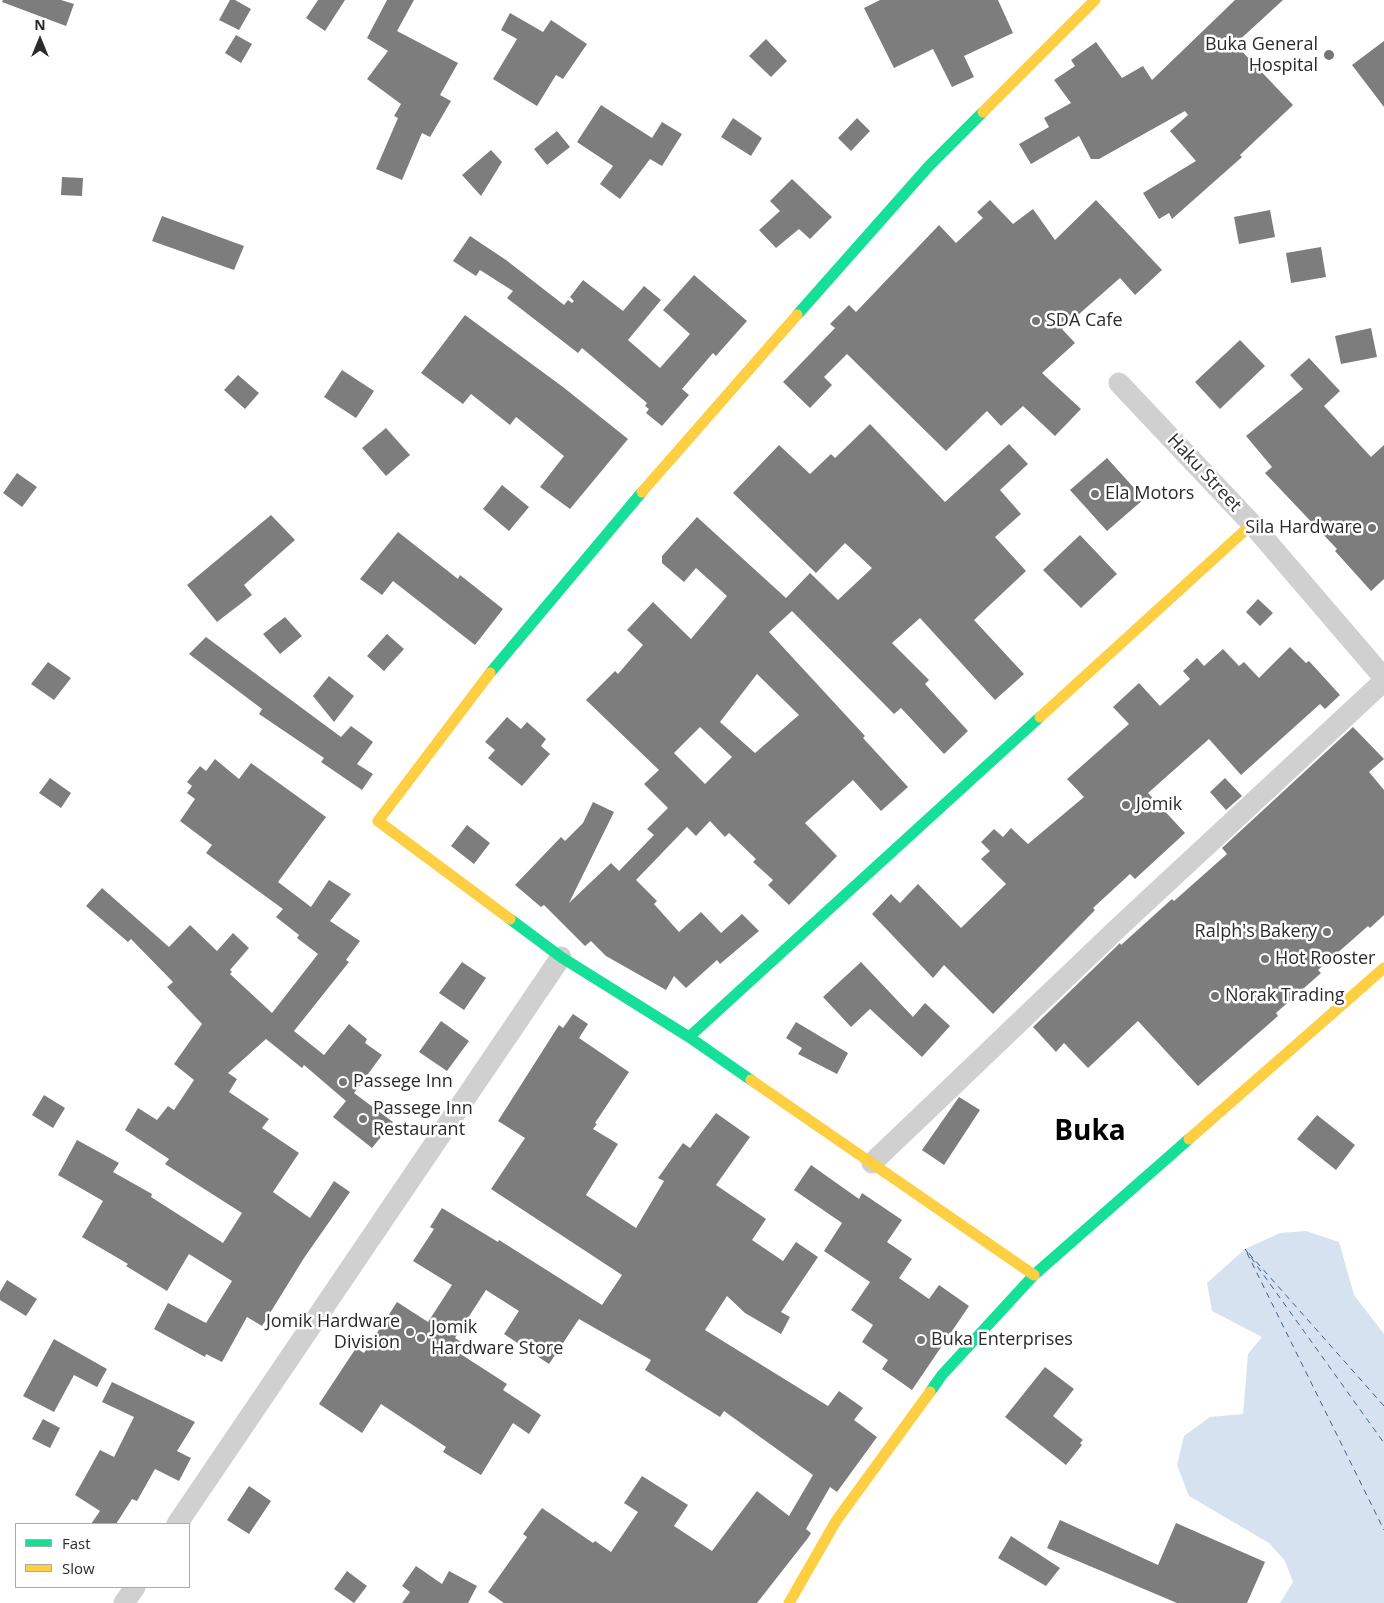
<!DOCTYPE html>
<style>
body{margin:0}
#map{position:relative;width:1384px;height:1603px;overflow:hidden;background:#fff;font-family:"Open Sans",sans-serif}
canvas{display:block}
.legend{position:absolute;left:15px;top:1523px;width:175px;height:65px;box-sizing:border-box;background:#fff;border:1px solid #aaa;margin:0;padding:6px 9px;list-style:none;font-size:15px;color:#2b2b2b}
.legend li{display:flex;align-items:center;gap:10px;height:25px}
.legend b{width:25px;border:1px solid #aaa}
.north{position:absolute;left:15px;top:15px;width:50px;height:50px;-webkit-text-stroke:4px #fff;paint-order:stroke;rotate:0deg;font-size:14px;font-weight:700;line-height:20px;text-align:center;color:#2b2b2b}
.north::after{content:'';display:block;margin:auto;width:18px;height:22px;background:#2b2b2b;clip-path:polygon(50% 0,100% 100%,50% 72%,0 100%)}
</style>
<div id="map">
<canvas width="1384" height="1603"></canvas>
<ul class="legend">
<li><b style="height:6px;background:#16e098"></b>Fast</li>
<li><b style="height:6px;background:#ffcf43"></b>Slow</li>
</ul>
<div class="north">N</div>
</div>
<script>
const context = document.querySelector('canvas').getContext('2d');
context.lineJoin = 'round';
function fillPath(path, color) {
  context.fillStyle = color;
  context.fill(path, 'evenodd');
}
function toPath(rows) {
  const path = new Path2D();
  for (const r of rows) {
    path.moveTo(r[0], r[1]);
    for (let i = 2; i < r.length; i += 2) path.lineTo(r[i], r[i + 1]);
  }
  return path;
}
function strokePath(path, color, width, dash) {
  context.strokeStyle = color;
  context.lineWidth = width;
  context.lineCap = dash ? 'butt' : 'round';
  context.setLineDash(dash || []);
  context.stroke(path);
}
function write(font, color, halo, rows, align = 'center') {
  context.font = font + ' "Open Sans",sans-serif';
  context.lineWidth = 5;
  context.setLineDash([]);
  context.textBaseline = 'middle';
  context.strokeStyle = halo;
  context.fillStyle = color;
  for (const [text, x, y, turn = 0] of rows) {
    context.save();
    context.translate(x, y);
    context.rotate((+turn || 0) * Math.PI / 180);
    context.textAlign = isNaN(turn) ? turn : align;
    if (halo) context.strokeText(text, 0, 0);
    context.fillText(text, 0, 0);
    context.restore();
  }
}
fillPath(toPath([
 [1306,1231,1339,1242,1354,1295,1384,1334,1384,1603,1280,1603,1293,1582,1285,1561,1269,1543,1189,1496,1177,1465,1184,1436,1210,1417,1243,1414,1248,1354,1262,1337,1212,1311,1207,1283,1245,1249,1280,1233]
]), '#d6e2f0');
strokePath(toPath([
 [1247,1253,1384,1530],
 [1384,1406,1245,1249,1384,1443]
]), '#3c628b', 1, [6, 5]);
fillPath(toPath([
 [3,0,61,0,74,4,66,26,2,2],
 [230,0,235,0,251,9,239,30,219,20],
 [318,0,345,0,325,31,306,18],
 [387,0,414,0,397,31,458,63,440,95,451,101,430,137,422,133,402,180,376,169,398,118,394,116,401,104,367,79,388,51,367,38],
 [880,0,998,0,1013,33,964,56,974,77,952,87,933,49,894,68,864,8],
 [1235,0,1283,0,1235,44,1293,105,1240,155,1242,157,1172,219,1169,213,1159,219,1143,193,1196,161,1170,131,1188,115,1185,111,1099,159,1091,159,1079,136,1031,164,1019,144,1049,127,1044,118,1071,103,1054,80,1075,66,1071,60,1096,42,1122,78,1143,66,1152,80],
 [510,13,543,32,551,20,587,44,563,79,556,75,537,106,493,79,517,39,501,30],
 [236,35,252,44,241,63,225,53],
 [766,39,787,61,771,77,749,56],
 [1384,41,1384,107,1352,65],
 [601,105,652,138,662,122,682,134,662,166,650,159,620,199,600,184,613,166,577,142],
 [733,118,762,138,751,156,721,137],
 [857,118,870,131,851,151,838,138],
 [557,131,570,147,547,165,534,149],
 [491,150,502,162,481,196,462,175],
 [62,177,83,178,82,196,61,195],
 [792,179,832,217,810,239,799,229,776,248,759,230,780,211,770,201],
 [990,200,1013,224,1033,209,1055,240,1096,200,1162,270,1135,295,1120,278,1062,329,1075,343,1042,373,1081,409,1055,436,1023,406,1001,426,987,411,946,451,847,354,824,377,832,385,810,408,783,382,835,328,830,324,849,305,856,312,939,225,956,243,983,218,977,212],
 [1270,210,1275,237,1239,244,1234,217],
 [162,216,244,246,234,270,152,241],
 [470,236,506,260,564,305,568,300,572,303,574,301,570,297,583,280,623,311,644,286,661,300,628,340,660,368,690,334,663,310,694,275,747,321,716,356,713,353,682,389,689,395,662,426,646,413,649,409,645,406,647,403,582,348,578,353,507,298,513,291,480,270,476,276,453,261],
 [1321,247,1326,277,1291,283,1286,253],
 [465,315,563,387,628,439,570,509,540,487,564,456,516,417,510,425,471,394,463,404,421,373],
 [1371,328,1377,357,1341,364,1335,336],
 [1240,340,1265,366,1220,409,1195,382],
 [1309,358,1340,391,1324,406,1371,457,1384,445,1384,579,1371,591,1335,551,1337,549,1265,473,1272,467,1246,436,1303,389,1290,375],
 [342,370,374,391,356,418,324,397],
 [238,375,259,393,245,409,224,390],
 [870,424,945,502,1009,444,1028,464,1000,490,1021,514,995,537,1026,571,974,620,1024,674,995,700,920,618,892,643,929,680,925,684,968,731,944,754,901,708,894,714,792,611,769,632,865,736,863,738,908,787,881,811,853,780,805,823,837,856,789,905,768,885,773,880,753,862,756,859,729,833,725,837,710,821,696,836,687,827,636,880,657,901,654,904,679,932,701,912,721,933,742,914,759,931,720,964,717,960,686,988,674,976,666,990,606,956,591,941,585,946,544,905,541,907,515,885,561,837,565,841,583,823,593,802,614,812,569,903,611,863,619,871,654,835,647,829,668,808,644,784,659,770,586,700,615,671,618,674,643,645,627,630,653,602,691,639,727,596,696,568,684,582,662,563,662,556,697,517,786,598,810,573,838,600,872,568,845,543,816,573,733,493,779,445,810,474,831,454,835,458],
 [757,674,799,715,755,753,720,722],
 [700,727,732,757,705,784,674,753],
 [386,428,410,455,386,476,362,448],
 [1107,458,1144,499,1107,531,1070,490],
 [17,473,37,487,22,507,3,493],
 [502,485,529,507,509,531,483,509],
 [271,515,295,540,244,585,252,595,217,622,187,585],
 [398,532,458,579,460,575,503,609,475,645,393,581,382,595,360,579],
 [1080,535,1117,574,1081,608,1043,570],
 [1258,599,1273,613,1260,626,1246,612],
 [285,617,302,636,280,654,263,634],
 [387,634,404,649,384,671,367,656],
 [206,637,341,737,351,726,373,742,357,764,373,774,362,790,321,762,324,758,259,714,262,709,189,654],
 [1290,647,1306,663,1309,661,1340,695,1325,709,1320,704,1241,775,1209,739,1148,793,1185,833,1135,879,1130,874,1093,908,1095,910,993,1014,944,965,933,978,872,914,891,894,900,903,918,884,961,928,1006,884,981,859,990,851,981,842,994,829,1003,837,1011,828,1028,844,1084,797,1067,779,1129,724,1113,707,1139,683,1160,706,1190,679,1183,671,1197,658,1204,666,1223,649,1239,666,1244,662,1259,678],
 [48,662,71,678,54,700,31,684],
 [329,676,354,696,334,722,313,696],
 [507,717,521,729,527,722,546,739,541,746,550,754,522,786,488,758,495,750,485,742],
 [1353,727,1384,759,1369,772,1384,790,1384,915,1370,928,1368,926,1318,970,1321,973,1276,1013,1278,1016,1198,1086,1138,1021,1088,1068,1064,1043,1056,1052,1033,1027,1120,943,1121,945,1172,899,1174,901,1227,854,1222,848],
 [215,759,239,779,251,763,326,817,278,882,311,907,329,880,351,894,330,921,360,941,346,960,349,962,294,1031,324,1055,349,1024,367,1039,365,1043,382,1055,354,1093,393,1122,372,1148,333,1117,346,1101,304,1065,302,1068,266,1039,228,1073,237,1079,229,1092,269,1119,262,1128,299,1153,273,1192,310,1218,334,1181,350,1192,304,1258,262,1326,247,1317,222,1362,206,1354,205,1357,154,1329,168,1303,206,1323,232,1281,189,1254,167,1291,126,1266,128,1264,82,1237,103,1201,58,1175,77,1140,119,1163,113,1172,152,1194,151,1197,223,1243,242,1213,165,1164,169,1159,125,1130,138,1108,157,1120,168,1106,174,1110,194,1080,174,1064,202,1024,167,987,173,982,131,939,128,942,86,906,102,888,169,947,190,925,217,951,233,933,249,948,230,970,232,972,230,974,272,1013,318,954,297,938,299,935,276,917,283,909,206,853,212,845,180,821,195,799,187,793,192,786,187,782,200,766,206,771],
 [50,778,71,793,61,808,39,793],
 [1225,778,1242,796,1226,810,1210,792],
 [467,825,490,843,474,864,451,846],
 [462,962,486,978,464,1010,439,993],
 [861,962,913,1017,925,1003,950,1026,922,1057,870,1009,851,1027,823,997],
 [573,1014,588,1024,579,1038,629,1072,595,1123,597,1124,593,1129,618,1144,586,1195,636,1228,664,1181,658,1178,683,1143,690,1148,716,1113,750,1137,716,1185,766,1219,752,1240,783,1261,796,1242,818,1257,781,1312,790,1317,781,1334,745,1313,727,1296,705,1330,828,1406,839,1391,863,1408,854,1420,877,1437,837,1492,830,1487,806,1529,811,1533,808,1538,757,1603,504,1603,488,1592,527,1537,523,1534,542,1508,593,1543,595,1541,611,1552,638,1512,624,1503,642,1476,688,1505,674,1526,712,1551,757,1491,789,1516,813,1475,724,1411,720,1417,645,1370,651,1360,579,1319,549,1364,504,1334,519,1311,486,1290,455,1338,464,1344,459,1353,507,1384,503,1390,541,1415,529,1434,513,1423,481,1475,443,1452,446,1447,381,1404,362,1433,319,1404,356,1348,364,1353,397,1302,428,1322,452,1285,413,1261,434,1229,430,1227,442,1208,498,1242,499,1240,602,1305,622,1275,491,1189,525,1138,498,1121,559,1025,563,1028],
 [441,1021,469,1041,447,1071,419,1052],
 [796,1022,848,1053,837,1074,798,1054,802,1048,786,1038],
 [44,1095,65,1108,53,1128,32,1115],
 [959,1097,980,1110,944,1165,922,1150],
 [1317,1115,1355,1145,1336,1170,1297,1139],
 [811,1165,859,1199,862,1193,902,1220,887,1242,912,1259,899,1278,929,1299,939,1285,969,1306,912,1390,882,1369,888,1360,862,1342,873,1325,851,1310,870,1282,824,1251,842,1223,794,1190],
 [7,1280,37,1299,26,1316,0,1300,0,1292],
 [54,1339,107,1369,97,1387,74,1375,54,1412,23,1396],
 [1045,1367,1074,1389,1053,1416,1083,1440,1080,1443,1082,1445,1066,1465,1005,1417],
 [112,1382,195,1422,177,1451,191,1458,179,1481,155,1469,137,1501,132,1499,116,1524,91,1524,100,1511,75,1495,100,1450,114,1457,134,1417,102,1402],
 [43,1419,60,1428,50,1448,32,1439],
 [249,1486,271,1501,249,1534,227,1520],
 [1060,1520,1158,1565,1176,1523,1265,1562,1247,1603,1177,1603,1047,1548],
 [1011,1536,1060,1568,1046,1586,998,1558],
 [416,1566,442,1584,449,1571,477,1586,468,1603,402,1603,410,1592,402,1586],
 [347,1571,367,1586,354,1603,334,1589]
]), '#7d7d7d');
strokePath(toPath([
 [1119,383,1252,524,1384,678],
 [872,1163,1119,927,1384,681],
 [177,1524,561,957],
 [124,1603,135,1587]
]), '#d0d0d0', 21);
strokePath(toPath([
 [797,315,929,166,983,112],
 [490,673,642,492],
 [510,919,561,957,689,1037,751,1080],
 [689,1037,1040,717],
 [930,1392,942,1375,1034,1275,1189,1139]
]), '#16e098', 11);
strokePath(toPath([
 [983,112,1095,0],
 [642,492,797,315],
 [490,673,378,821,510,919],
 [1040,717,1252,524],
 [751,1080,1034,1275],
 [1189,1139,1384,968],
 [789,1603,836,1521,930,1392]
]), '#ffcf43', 11);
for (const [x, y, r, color] of [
 [1329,55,6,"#757575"],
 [1036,321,5,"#757575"],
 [1095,494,5,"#757575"],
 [1372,528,5,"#757575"],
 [1126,805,5,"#757575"],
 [1327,932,5,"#757575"],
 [1265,959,5,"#757575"],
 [1215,996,5,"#757575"],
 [343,1082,5,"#757575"],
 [363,1119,5,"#757575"],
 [410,1332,5,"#757575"],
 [421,1338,5,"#757575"],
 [921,1340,5,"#757575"]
]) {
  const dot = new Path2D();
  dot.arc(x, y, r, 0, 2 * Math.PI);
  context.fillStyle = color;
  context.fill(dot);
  strokePath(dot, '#fff', 2);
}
write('18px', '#2b2b2b', '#fff', [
 ["Buka General",1318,45,"right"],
 ["Hospital",1318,66,"right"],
 ["SDA Cafe",1046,321],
 ["Ela Motors",1105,494],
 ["Sila Hardware",1362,528,"right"],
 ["Jomik",1136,805],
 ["Ralph's Bakery",1317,932,"right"],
 ["Hot Rooster",1275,959],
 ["Norak Trading",1225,996],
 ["Passege Inn",353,1082],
 ["Passege Inn",373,1109],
 ["Restaurant",373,1130],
 ["Jomik Hardware",400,1322,"right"],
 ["Division",400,1343,"right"],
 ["Jomik",431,1328],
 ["Hardware Store",431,1349],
 ["Buka Enterprises",931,1340]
], 'left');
write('18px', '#2b2b2b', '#fff', [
 ["Haku Street",1204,473,47]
]);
write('bold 28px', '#000', '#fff', [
 ["Buka",1090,1132]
]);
</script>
